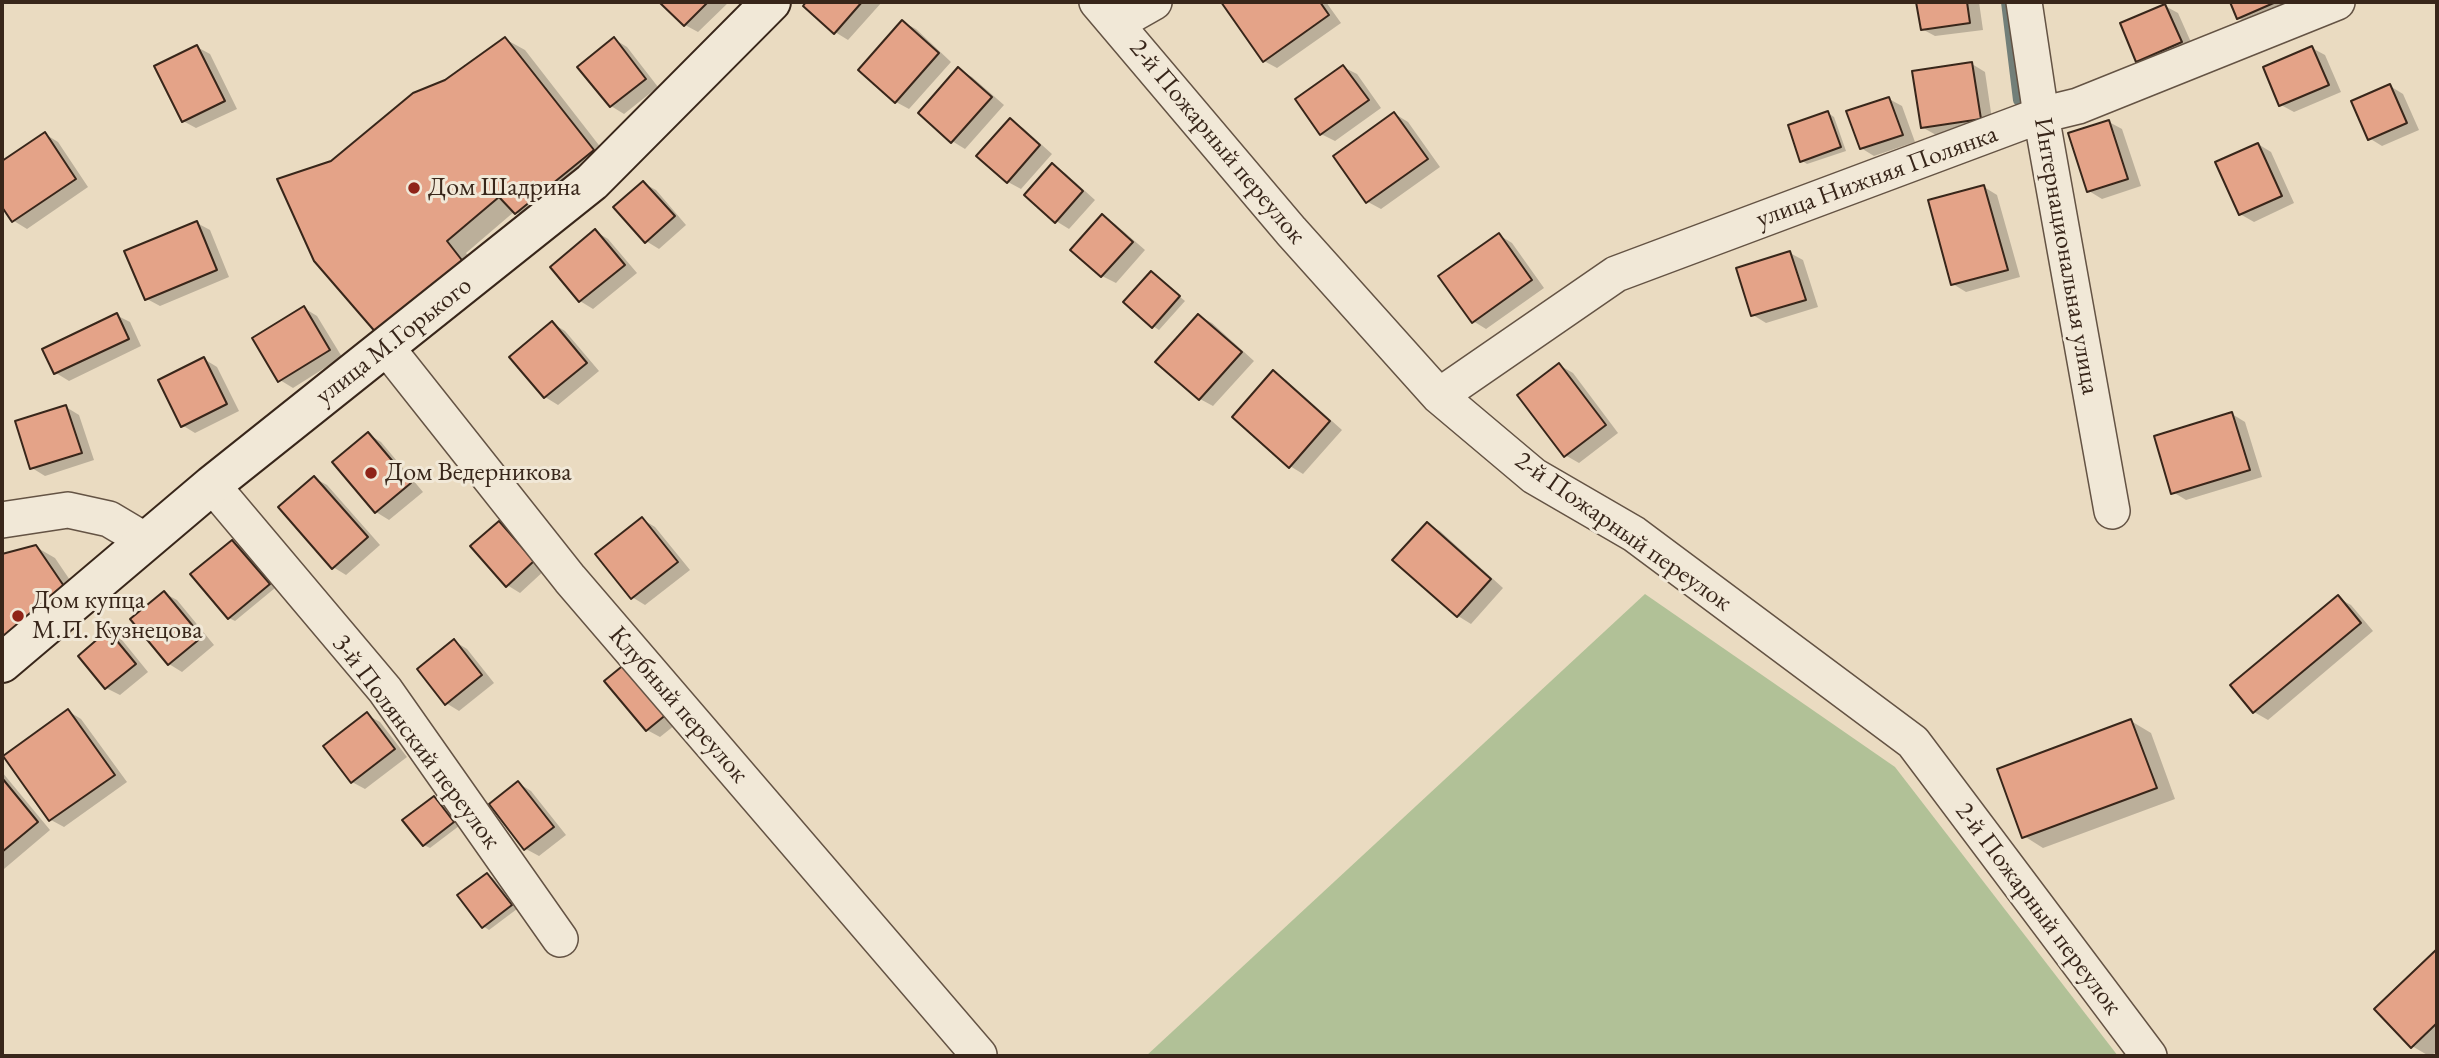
<!DOCTYPE html>
<meta charset="utf-8">
<style>
body{margin:0}
#map{position:relative;width:2439px;height:1058px;overflow:hidden;background:#eadbc1;font-family:"EB Garamond",serif}
canvas{display:block}
.frame{position:absolute;inset:0;border:4px solid #38261a;pointer-events:none}
</style>
<div id="map">
<canvas width="2439" height="1058"></canvas>
<div class="frame"></div>
</div>
<script>
const context = document.querySelector('canvas').getContext('2d');
context.lineJoin = 'round';
function fillPath(path, color) {
  context.fillStyle = color;
  context.fill(path, 'evenodd');
}
function toPath(rows) {
  const path = new Path2D();
  for (const r of rows) {
    path.moveTo(r[0], r[1]);
    for (let i = 2; i < r.length; i += 2) path.lineTo(r[i], r[i + 1]);
  }
  return path;
}
function strokePath(path, color, width, dash) {
  context.strokeStyle = color;
  context.lineWidth = width;
  context.lineCap = dash ? 'butt' : 'round';
  context.setLineDash(dash || []);
  context.stroke(path);
}
function write(font, color, halo, rows, align = 'center') {
  context.font = font + ' "EB Garamond",serif';
  context.lineWidth = 6;
  context.setLineDash([]);
  context.textBaseline = 'middle';
  context.strokeStyle = halo;
  context.fillStyle = color;
  for (const [text, x, y, turn = 0] of rows) {
    context.save();
    context.translate(x, y);
    context.rotate((+turn || 0) * Math.PI / 180);
    context.textAlign = isNaN(turn) ? turn : align;
    if (halo) context.strokeText(text, 0, 0);
    context.fillText(text, 0, 0);
    context.restore();
  }
}
fillPath(toPath([
 [1645,594,1895,767,2118,1056,1146,1056]
]), '#b1c197');
fillPath(toPath([
 [662,2,729,2,698,32,685,25],
 [809,2,882,2,848,40,835,32,805,6],
 [1223,2,1326,2,1341,23,1277,68,1264,61],
 [1918,2,1979,2,1983,30,1935,36,1922,29],
 [2232,2,2285,2,2288,10,2252,25,2238,18],
 [2165,6,2178,13,2194,49,2151,68,2138,60],
 [903,22,916,29,951,62,909,109,896,102],
 [505,39,525,50,612,162,536,224,515,211,466,253,486,279,331,162],
 [614,39,627,47,658,87,624,114,611,106],
 [197,47,210,54,237,109,196,128,183,121],
 [2312,48,2325,55,2341,92,2294,112,2281,105],
 [1972,64,1985,72,1993,126,1936,135,1922,127],
 [1343,67,1357,74,1381,108,1335,141,1321,134],
 [959,70,972,77,1004,105,965,149,952,141],
 [2390,86,2403,94,2419,130,2382,146,2369,138],
 [1889,99,1902,106,1915,142,1874,156,1861,148],
 [1828,113,1834,117,1846,151,1807,164,1801,160],
 [1395,114,1408,122,1440,167,1381,209,1368,202],
 [1010,120,1023,128,1052,154,1021,189,1008,182],
 [2109,122,2122,129,2141,186,2102,199,2089,191],
 [45,134,58,142,88,187,27,229,14,221,2,203,2,163],
 [2258,144,2271,152,2294,203,2254,222,2240,214],
 [1052,166,1065,173,1095,200,1069,229,1056,221],
 [643,183,656,190,686,225,659,249,646,241],
 [1984,187,1997,195,2020,277,1966,292,1953,284],
 [1102,217,1115,224,1145,250,1116,283,1102,276,1073,250],
 [197,223,210,230,229,277,160,306,147,299],
 [595,231,608,239,637,273,593,309,580,301],
 [1499,235,1512,243,1544,288,1486,329,1473,321],
 [1790,253,1803,260,1818,307,1766,323,1753,315],
 [1151,273,1185,301,1159,330,1153,326],
 [304,308,317,316,342,357,293,388,280,380],
 [116,315,130,322,141,346,69,381,56,373],
 [1198,316,1212,323,1254,361,1213,406,1200,399],
 [552,323,565,331,599,371,558,405,545,397],
 [204,359,217,367,239,411,195,433,182,425],
 [1559,365,1573,373,1618,433,1579,463,1565,455],
 [1273,373,1286,380,1342,430,1303,474,1290,466],
 [66,407,79,415,94,460,45,476,32,468],
 [2232,414,2245,422,2262,477,2186,500,2173,492],
 [368,434,381,442,423,492,389,520,376,512],
 [314,478,327,485,380,545,346,575,333,567],
 [642,519,655,527,690,570,645,605,632,597],
 [499,523,512,531,546,569,520,593,507,585],
 [1427,524,1440,531,1503,588,1471,624,1458,616,1395,560],
 [232,542,238,545,275,588,235,621,229,618],
 [36,547,55,558,74,586,2,637,2,556],
 [164,593,177,600,214,645,182,672,169,664,132,620],
 [2338,598,2351,605,2373,631,2268,720,2254,712,2232,686],
 [108,633,122,640,148,672,120,695,106,688],
 [454,641,467,649,494,683,459,711,446,703],
 [631,661,685,717,660,737,647,730],
 [68,711,81,719,127,782,64,827,51,820],
 [367,715,380,722,407,757,365,789,352,782],
 [2131,721,2151,733,2175,799,2043,848,2024,836],
 [2,772,50,830,4,869,2,868],
 [518,783,531,791,566,835,539,856,526,849],
 [434,798,440,801,459,826,430,848,424,845],
 [487,875,493,878,517,909,489,930,483,926],
 [2437,951,2437,1052,2429,1056,2412,1046,2376,1009]
]), '#0003');
strokePath(toPath([
 [2007,2,2019,100]
]), '#727f79', 12);
const building = toPath([
 [659,2,708,2,684,26,659,2],
 [806,2,862,2,834,34,803,6,806,2],
 [1221,2,1320,2,1329,15,1263,62,1221,2],
 [1916,2,1967,2,1970,23,1921,30,1916,2],
 [2230,2,2276,2,2237,19,2230,2],
 [2165,4,2182,42,2136,62,2120,23,2165,4],
 [902,20,939,53,895,103,858,70,902,20],
 [505,37,594,150,515,214,499,197,447,241,468,268,378,335,314,261,277,179,331,161,413,93,445,80,505,37],
 [614,37,646,79,610,107,577,67,614,37],
 [197,45,225,101,182,122,154,66,197,45],
 [2312,46,2329,85,2279,106,2263,67,2312,46],
 [1972,62,1981,119,1921,128,1912,71,1972,62],
 [1343,65,1369,100,1320,135,1295,99,1343,65],
 [958,67,992,97,951,143,918,113,958,67],
 [2390,84,2407,123,2368,140,2351,101,2390,84],
 [1889,97,1903,135,1860,149,1846,111,1889,97],
 [1828,111,1841,147,1800,162,1788,125,1828,111],
 [1394,112,1428,159,1366,203,1333,156,1394,112],
 [1010,118,1040,145,1007,183,976,156,1010,118],
 [2109,120,2128,179,2087,192,2068,133,2109,120],
 [45,132,76,179,12,222,2,207,2,161,45,132],
 [2258,143,2282,196,2239,215,2215,162,2258,143],
 [1052,163,1083,191,1055,223,1024,195,1052,163],
 [643,181,675,216,645,243,613,207,643,181],
 [1984,185,2008,270,1951,285,1928,200,1984,185],
 [1102,214,1133,242,1101,277,1070,250,1102,214],
 [197,221,217,270,145,300,124,251,197,221],
 [595,229,625,265,579,302,550,267,595,229],
 [1499,233,1532,280,1472,323,1438,276,1499,233],
 [1790,251,1806,300,1751,316,1736,268,1790,251],
 [1151,271,1180,296,1152,328,1123,302,1151,271],
 [304,306,330,350,278,382,252,338,304,306],
 [117,313,129,339,54,374,42,349,117,313],
 [1198,314,1242,352,1199,400,1155,362,1198,314],
 [552,321,587,363,544,398,509,357,552,321],
 [204,357,227,404,181,427,158,380,204,357],
 [1559,363,1606,425,1564,457,1517,395,1559,363],
 [1273,370,1330,421,1289,468,1232,417,1273,370],
 [66,405,82,453,30,469,15,421,66,405],
 [2232,412,2250,470,2171,494,2154,436,2232,412],
 [368,432,411,483,375,513,332,462,368,432],
 [314,476,368,537,332,569,278,507,314,476],
 [642,517,678,562,631,599,595,554,642,517],
 [499,521,534,561,506,587,470,546,499,521],
 [1427,522,1491,579,1457,617,1392,560,1427,522],
 [232,540,270,584,228,619,190,574,232,540],
 [36,545,68,592,2,640,2,554,36,545],
 [164,591,202,637,168,665,130,619,164,591],
 [2338,595,2361,623,2253,713,2230,685,2338,595],
 [108,630,136,664,105,689,78,656,108,630],
 [454,639,482,675,445,705,417,669,454,639],
 [631,659,673,709,646,731,604,681,631,659],
 [68,709,115,775,49,821,3,756,68,709],
 [367,712,395,749,351,783,323,746,367,712],
 [2131,719,2157,788,2022,838,1997,769,2131,719],
 [2,778,38,822,2,852,2,778],
 [518,781,554,827,524,850,489,804,518,781],
 [434,796,454,822,423,846,402,820,434,796],
 [487,873,512,905,482,928,457,895,487,873],
 [2437,949,2437,1023,2411,1048,2374,1009,2437,949]
]);
fillPath(building, '#e4a388');
strokePath(building, '#38261a', 2);
const street = toPath([
 [1097,2,1291,231,1439,396,1534,476,1634,534,1913,742,2149,1056],
 [2024,2,2041,115,2112,511],
 [1117,23,1154,2],
 [386,347,570,579,979,1055],
 [1439,396,1616,274,2041,115,2078,106,2337,2],
 [212,485,385,690,560,939],
 [2,520,68,510,109,519,146,541]
]);
const secondary = toPath([
 [2,663,212,485,592,182,771,2]
]);
strokePath(street, '#645344', 38);
strokePath(secondary, '#38261a', 42);
strokePath(street, '#f1e8d7', 35);
strokePath(secondary, '#f1e8d7', 38);
for (const [x, y, r, color] of [
 [414,188,7,"#8f2418"],
 [371,473,7,"#8f2418"],
 [18,616,7,"#8f2418"]
]) {
  const dot = new Path2D();
  dot.arc(x, y, r, 0, 2 * Math.PI);
  context.fillStyle = color;
  context.fill(dot);
  strokePath(dot, '#f1e8d7', 2.5);
}
write('26px', '#38261a', '#f1e8d7', [
 ["2-й Пожарный переулок",1217,142,50],
 ["улица Нижняя Полянка",1877,177,-20],
 ["Интернациональная улица",2066,256,80],
 ["улица М.Горького",394,341,-38],
 ["2-й Пожарный переулок",1623,532,35],
 ["Клубный переулок",678,705,49],
 ["3-й Полянский переулок",416,742,53],
 ["2-й Пожарный переулок",2038,909,53]
]);
write('26px', '#38261a', '#f1e8d7', [
 ["Дом Шадрина",428,188],
 ["Дом Ведерникова",385,473],
 ["Дом купца",32,601],
 ["М.П. Кузнецова",32,631]
], 'left');
</script>
